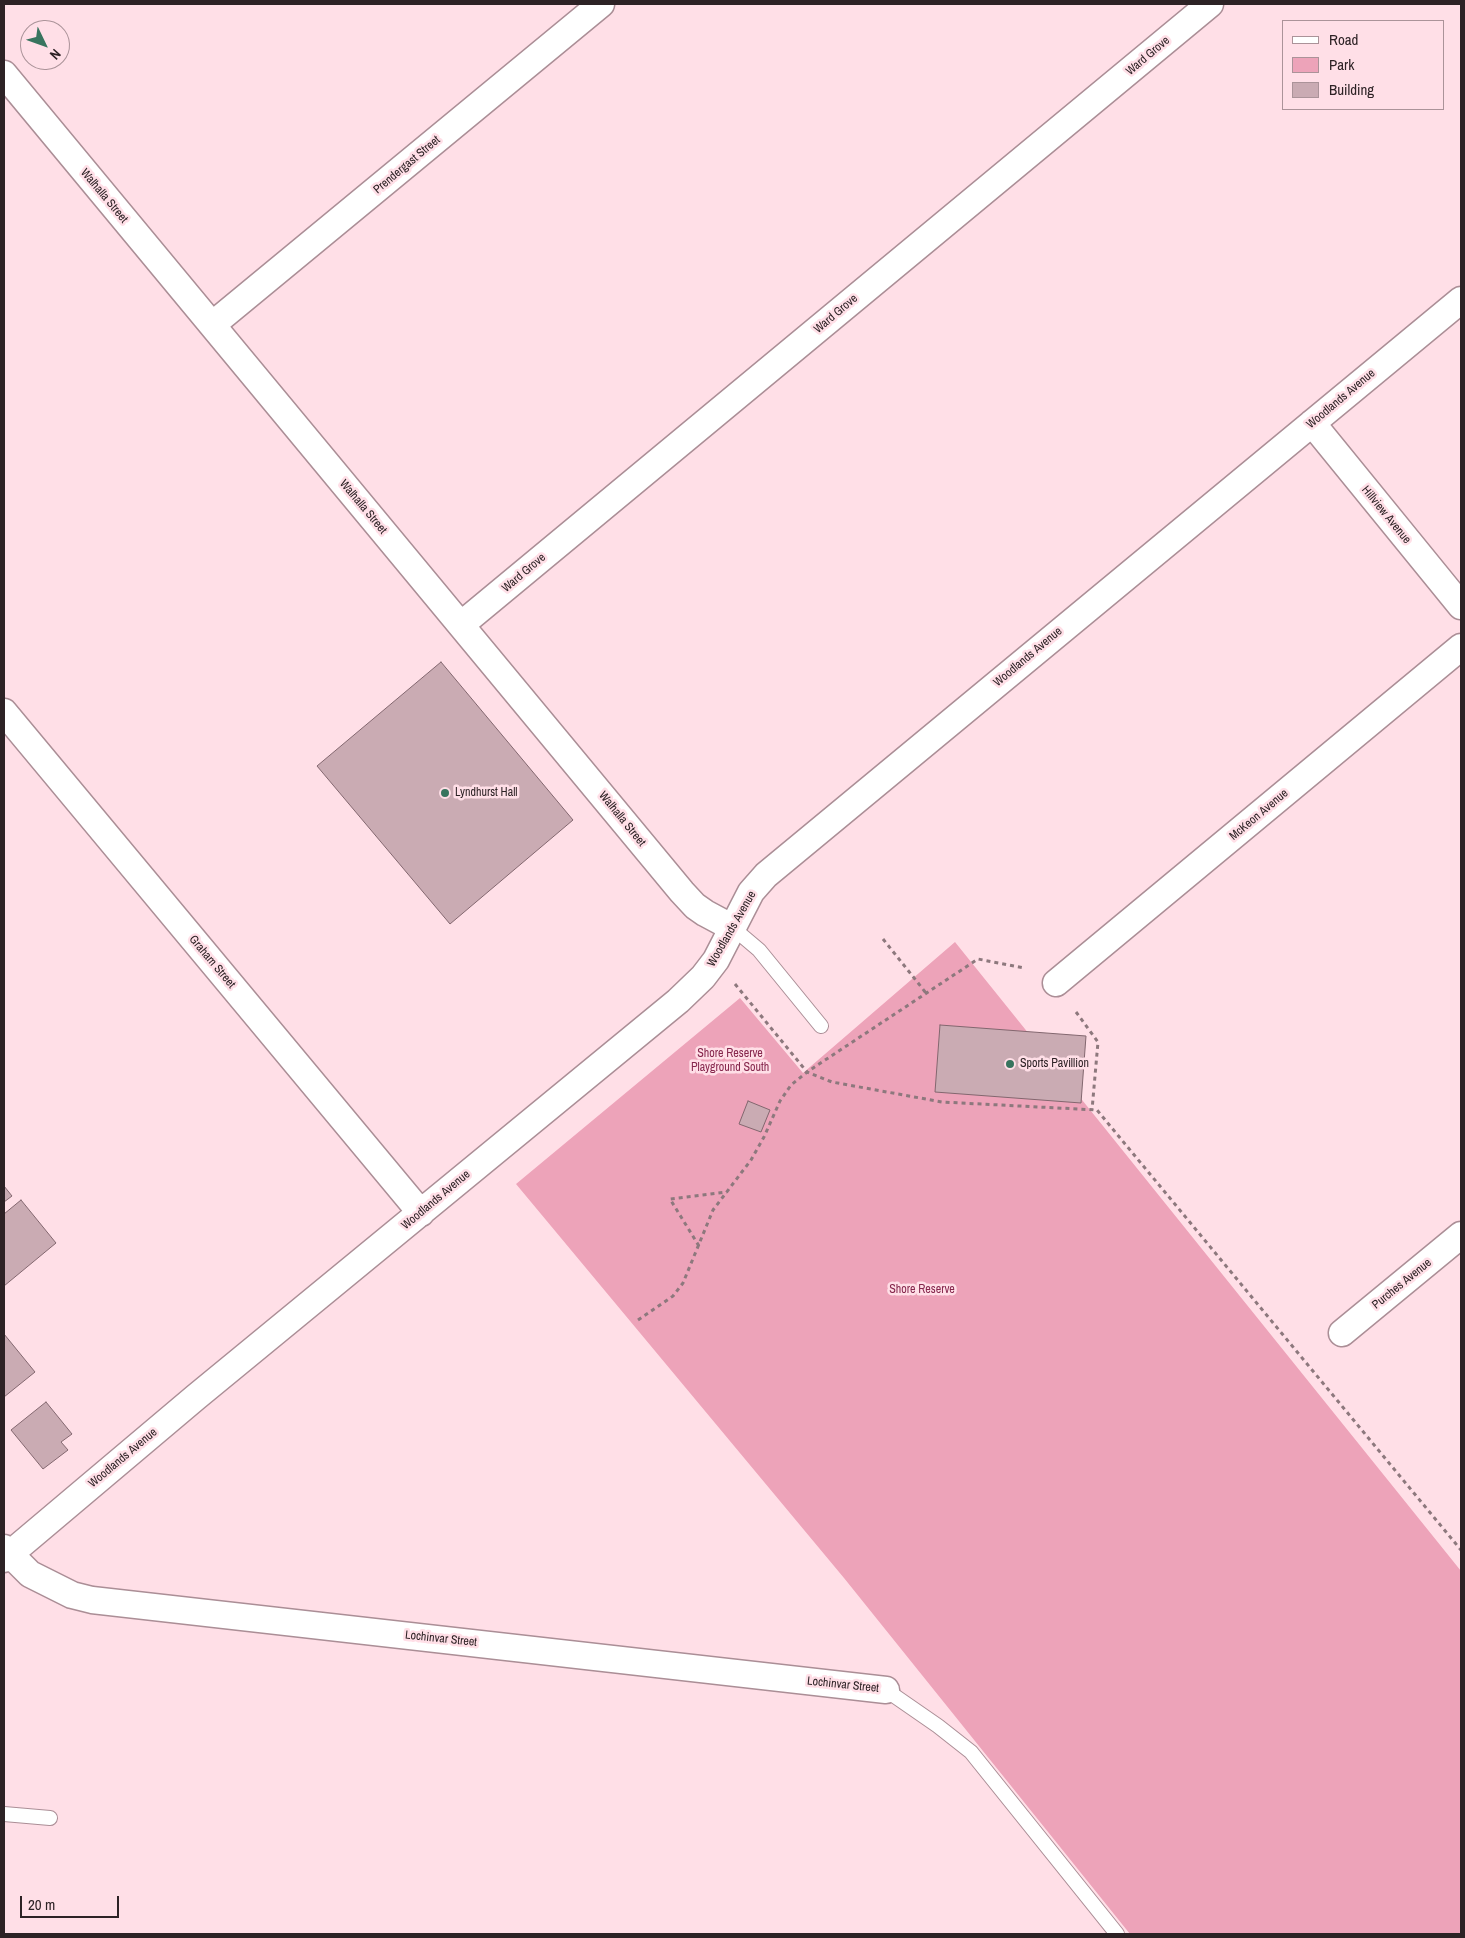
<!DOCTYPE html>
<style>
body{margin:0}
#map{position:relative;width:1465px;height:1938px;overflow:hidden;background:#ffdfe7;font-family:"Archivo Narrow",sans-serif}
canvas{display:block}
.frame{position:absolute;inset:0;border:5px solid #2d2225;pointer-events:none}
.legend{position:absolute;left:1282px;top:20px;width:162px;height:90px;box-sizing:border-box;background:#ffdfe7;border:1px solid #ab9399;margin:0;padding:6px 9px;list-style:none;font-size:15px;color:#2d2225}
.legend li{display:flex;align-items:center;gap:10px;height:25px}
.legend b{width:25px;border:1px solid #ab9399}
.north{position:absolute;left:20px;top:20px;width:50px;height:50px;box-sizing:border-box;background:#ffdfe7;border:1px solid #ab9399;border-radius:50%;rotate:132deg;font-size:14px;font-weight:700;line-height:20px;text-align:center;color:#2d2225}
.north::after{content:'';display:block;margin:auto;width:18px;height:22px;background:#38745e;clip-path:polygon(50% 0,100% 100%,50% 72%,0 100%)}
.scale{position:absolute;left:20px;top:1896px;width:99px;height:22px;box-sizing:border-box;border:2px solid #2d2225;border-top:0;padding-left:6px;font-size:15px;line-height:18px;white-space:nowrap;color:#2d2225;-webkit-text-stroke:4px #ffdfe7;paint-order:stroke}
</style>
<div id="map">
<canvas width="1465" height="1938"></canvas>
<div class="frame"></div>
<ul class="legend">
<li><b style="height:6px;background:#fff"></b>Road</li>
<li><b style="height:14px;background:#eda3b9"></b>Park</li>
<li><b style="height:14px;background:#caabb3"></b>Building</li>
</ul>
<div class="north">N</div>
<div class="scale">20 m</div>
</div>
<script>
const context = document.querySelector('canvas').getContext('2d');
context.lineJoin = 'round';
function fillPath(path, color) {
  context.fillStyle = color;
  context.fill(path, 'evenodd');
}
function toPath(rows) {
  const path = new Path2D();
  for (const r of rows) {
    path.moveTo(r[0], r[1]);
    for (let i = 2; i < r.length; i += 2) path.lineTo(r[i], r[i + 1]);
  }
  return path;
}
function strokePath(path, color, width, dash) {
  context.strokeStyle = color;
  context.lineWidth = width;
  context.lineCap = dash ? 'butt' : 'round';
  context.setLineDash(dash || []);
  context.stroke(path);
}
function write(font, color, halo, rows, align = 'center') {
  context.font = font + ' "Archivo Narrow",sans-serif';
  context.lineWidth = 5;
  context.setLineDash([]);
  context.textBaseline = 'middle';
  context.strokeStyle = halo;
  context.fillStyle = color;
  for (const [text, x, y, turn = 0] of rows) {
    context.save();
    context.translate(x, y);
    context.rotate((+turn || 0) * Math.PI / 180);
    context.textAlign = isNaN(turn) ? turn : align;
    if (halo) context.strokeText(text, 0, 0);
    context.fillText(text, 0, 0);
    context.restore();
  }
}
fillPath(toPath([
 [955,942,1461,1571,1461,1934,1130,1934,844,1578,516,1184,740,998,803,1073]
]), '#eda3b9');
const building = toPath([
 [441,662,573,820,450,924,317,766,441,662],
 [940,1025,1086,1036,1081,1103,935,1092,940,1025],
 [748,1101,770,1110,761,1132,739,1124,748,1101],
 [4,1186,12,1196,4,1202,4,1186],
 [21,1200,56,1243,4,1286,4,1214,21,1200],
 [4,1334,35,1372,4,1397,4,1334],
 [46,1402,72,1434,61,1442,68,1450,43,1469,11,1430,46,1402]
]);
fillPath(building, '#caabb3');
strokePath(building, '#83676f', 1);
const service = toPath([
 [733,928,759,950,821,1026],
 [886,1690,938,1726,971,1752,1117,1934],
 [4,1814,50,1818]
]);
const minor = toPath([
 [4,74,682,892,695,906,705,913,733,928],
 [212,325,601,4],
 [1312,423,1461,606],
 [462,624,1210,4],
 [4,712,421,1213],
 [1056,983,1461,647],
 [1342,1333,1461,1235],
 [4,1548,30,1574,72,1595,92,1600,886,1690],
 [4,1559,196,1397,678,1001,703,977,716,960,751,892,766,875,1461,300]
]);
strokePath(service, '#ab8e96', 16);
strokePath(minor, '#ab8e96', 29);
strokePath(toPath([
 [883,939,926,993],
 [735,984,807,1072,832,1082,942,1102,1097,1110,1461,1550],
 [1076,1012,1098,1042,1092,1110],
 [699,1246,670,1199,727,1192],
 [638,1320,673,1296,683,1283,713,1210,751,1160,764,1137,780,1101,791,1085,807,1072,978,959,1024,968]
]), '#8d787d', 3, [4, 4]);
strokePath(service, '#fff', 14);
strokePath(minor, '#fff', 26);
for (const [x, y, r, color] of [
 [445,793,5,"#38745e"],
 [1010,1064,5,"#38745e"]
]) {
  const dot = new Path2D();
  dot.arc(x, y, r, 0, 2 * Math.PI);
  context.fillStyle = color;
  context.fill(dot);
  strokePath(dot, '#ffdfe7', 2);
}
write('12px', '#2d2225', '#ffdfe7', [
 ["Ward Grove",1148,56,-40],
 ["Prendergast Street",407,165,-40],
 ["Walhalla Street",104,196,50],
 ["Ward Grove",836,314,-40],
 ["Woodlands Avenue",1341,399,-40],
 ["Walhalla Street",363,507,50],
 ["Hillview Avenue",1386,515,51],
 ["Ward Grove",524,573,-40],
 ["Woodlands Avenue",1028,657,-40],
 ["McKeon Avenue",1259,815,-40],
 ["Walhalla Street",622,819,51],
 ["Woodlands Avenue",732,929,-60],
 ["Graham Street",212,962,50],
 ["Woodlands Avenue",436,1200,-40],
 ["Purches Avenue",1402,1284,-39],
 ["Woodlands Avenue",123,1458,-40],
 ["Lochinvar Street",441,1639,6],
 ["Lochinvar Street",843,1685,6]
]);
write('12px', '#2d2225', '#ffdfe7', [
 ["Lyndhurst Hall",455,793],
 ["Sports Pavillion",1020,1064]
], 'left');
write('12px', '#86274d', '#ffdfe7', [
 ["Shore Reserve",730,1054],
 ["Playground South",730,1068],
 ["Shore Reserve",922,1290]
]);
</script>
